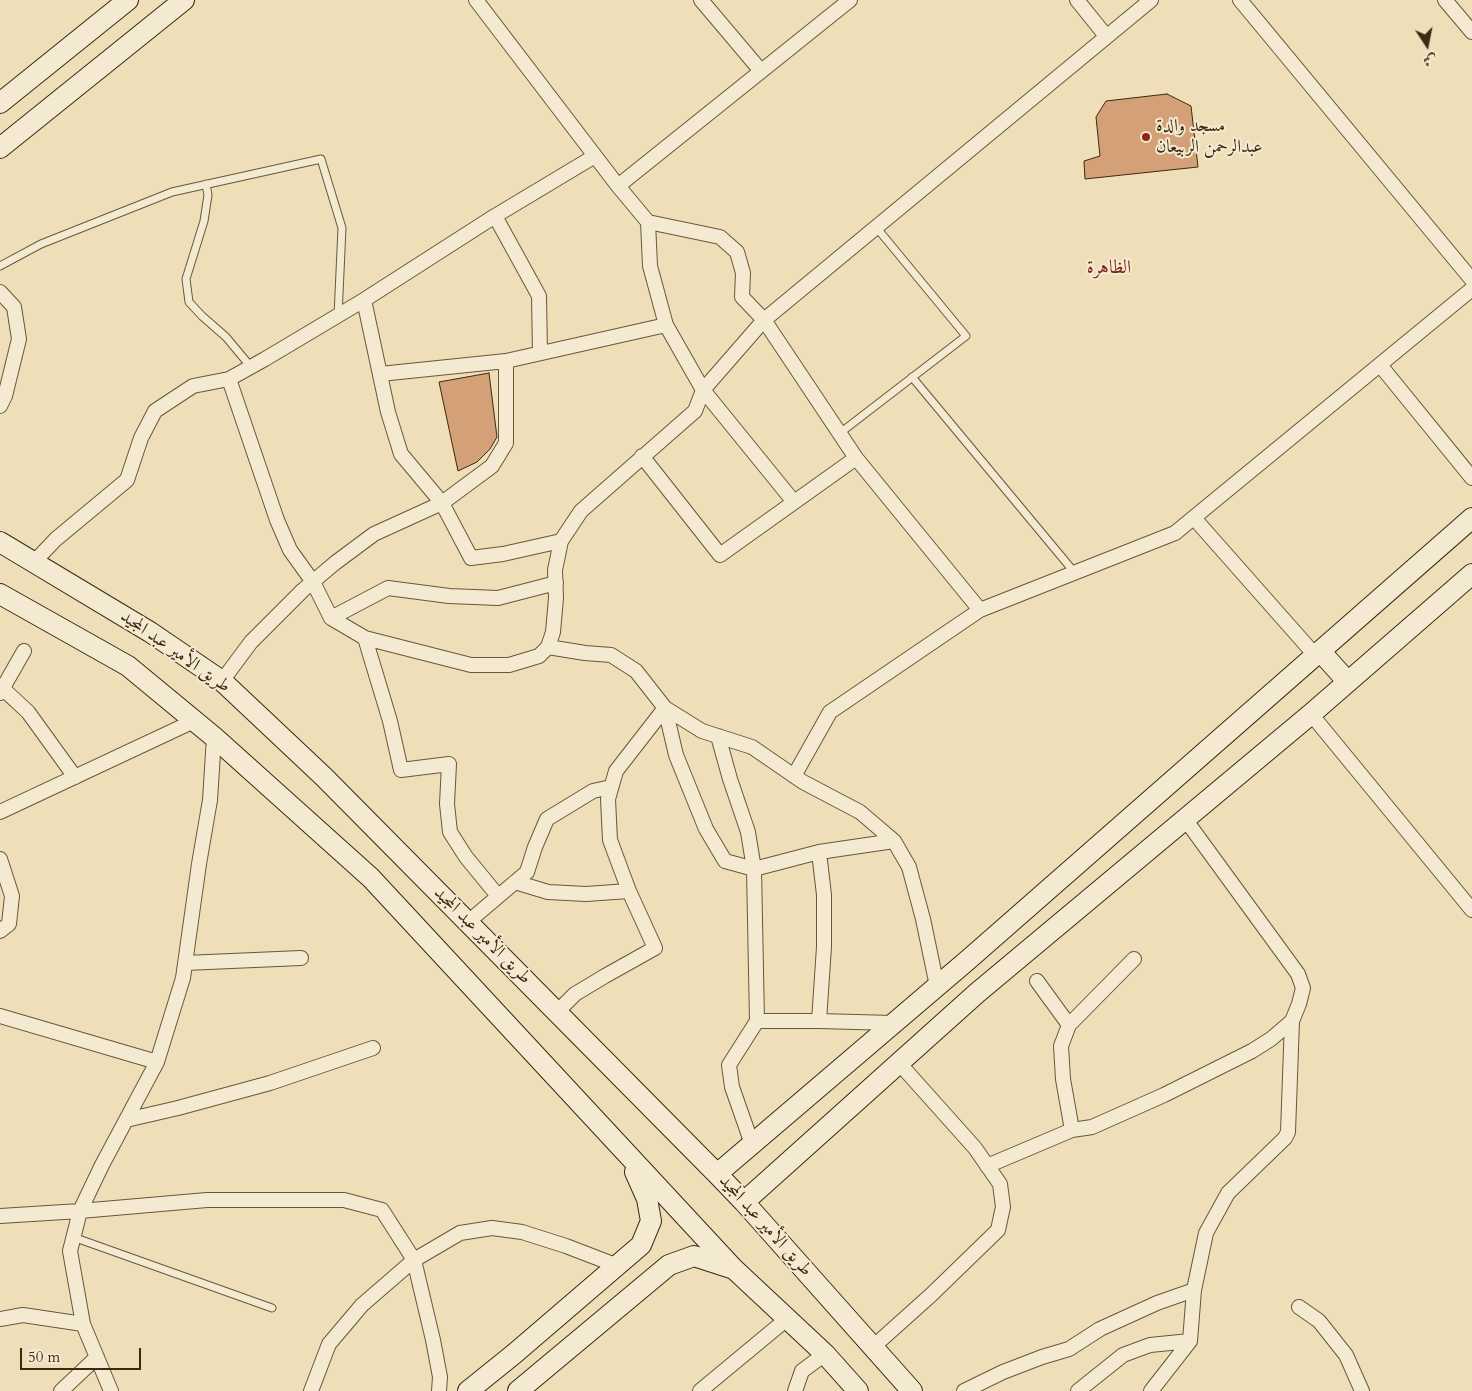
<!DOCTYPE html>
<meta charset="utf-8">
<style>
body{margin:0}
#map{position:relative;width:1472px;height:1391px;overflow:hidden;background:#eedfb8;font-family:Cardo,Amiri,serif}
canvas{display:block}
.north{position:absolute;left:1402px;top:20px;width:50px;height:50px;-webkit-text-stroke:4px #f4ead1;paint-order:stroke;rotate:169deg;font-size:14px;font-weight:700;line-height:20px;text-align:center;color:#3b2a10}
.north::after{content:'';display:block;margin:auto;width:18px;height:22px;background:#3b2a10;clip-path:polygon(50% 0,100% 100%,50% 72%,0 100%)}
.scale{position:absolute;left:20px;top:1348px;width:121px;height:22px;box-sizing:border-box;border:2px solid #3b2a10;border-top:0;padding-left:6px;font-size:15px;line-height:18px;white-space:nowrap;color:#3b2a10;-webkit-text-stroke:4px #f4ead1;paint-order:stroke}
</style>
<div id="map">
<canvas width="1472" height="1391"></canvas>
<div class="north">ش</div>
<div class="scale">50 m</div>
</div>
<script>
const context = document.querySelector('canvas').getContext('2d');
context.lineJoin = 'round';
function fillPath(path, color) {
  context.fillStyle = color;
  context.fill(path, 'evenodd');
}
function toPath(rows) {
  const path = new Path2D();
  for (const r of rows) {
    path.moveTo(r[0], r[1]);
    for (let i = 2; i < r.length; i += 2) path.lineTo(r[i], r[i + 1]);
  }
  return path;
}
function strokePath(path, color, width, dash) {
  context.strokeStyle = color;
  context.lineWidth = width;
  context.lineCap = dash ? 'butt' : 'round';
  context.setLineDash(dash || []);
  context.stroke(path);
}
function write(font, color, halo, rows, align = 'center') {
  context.font = font + ' Cardo,Amiri,serif';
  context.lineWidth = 4;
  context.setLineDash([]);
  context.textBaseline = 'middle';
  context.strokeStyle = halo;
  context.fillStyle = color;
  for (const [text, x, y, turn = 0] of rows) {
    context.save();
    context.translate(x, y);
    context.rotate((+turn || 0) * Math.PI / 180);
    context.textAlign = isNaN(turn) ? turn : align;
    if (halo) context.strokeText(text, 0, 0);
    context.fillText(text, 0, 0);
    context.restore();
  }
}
const building = toPath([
 [1167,94,1191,106,1198,167,1085,179,1084,161,1100,156,1096,117,1106,101,1167,94],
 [489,373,497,437,490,449,477,462,458,471,439,382,489,373]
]);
fillPath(building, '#d4a077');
strokePath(building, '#3b2a10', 1);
const lane = toPath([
 [206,184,208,195,204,221,186,279,189,302,202,316,226,337,251,367],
 [0,266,41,244,172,192,321,159,342,228,338,316],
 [912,377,1075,573],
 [840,433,966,336,876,227],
 [73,1237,272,1308]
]);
const street = toPath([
 [476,0,618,186,648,222,720,237,737,252,743,273,742,297,764,320,856,458,720,555,642,456],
 [701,0,761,71],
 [1077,0,1106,36],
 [1240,0,1472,280],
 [1445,0,1472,32],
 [618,186,850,0],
 [495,216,539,296,540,353],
 [648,222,650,266,666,325,703,390,794,502],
 [0,292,14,307,19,339,5,396,0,406],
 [364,300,388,412,401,454,442,503,471,558,503,554,561,541],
 [1380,365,1472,478],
 [380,374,506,361,666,325],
 [229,379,277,520,290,550,313,582,331,618,365,638,471,665,509,665,539,656,548,647,553,632,556,598,555,570,561,541,581,511,695,411,703,390,764,320,1151,0],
 [856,458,980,610,1175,533,1472,289],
 [1194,518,1315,655],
 [34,562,56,539,127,480,141,438,155,411,193,386,229,379,265,359,364,300,495,216,595,156],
 [331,618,388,588,449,596,498,598,556,583],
 [365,638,390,721,401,770,449,764,447,804,450,832,466,857,498,896],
 [548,647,585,653,611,655,636,671,665,708,702,731,752,747,803,782,860,812,894,841,909,867,923,919,937,986],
 [222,681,251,642,303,590,335,563,374,534,442,503,492,466,506,443,506,361],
 [0,686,28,712,75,777],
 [0,693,24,651],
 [665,708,676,755,706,829,725,861,754,869,819,852,894,841],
 [1311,714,1472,910],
 [718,736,730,779,748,832,754,869,757,1021,729,1065,732,1087,752,1144],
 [794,776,830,712,980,610],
 [0,812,194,721],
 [0,859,12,896,9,924,0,931],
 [515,882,548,892,586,894,629,891],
 [468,922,527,872,535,847,547,819,593,791,611,787],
 [185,963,301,958],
 [1037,981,1069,1025],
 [557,1012,575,994,605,976,655,948,629,891,610,840,608,799,616,771,665,708],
 [0,1016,157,1062],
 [757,1021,819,1021,893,1023],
 [819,1021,824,947,824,895,819,852],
 [126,1120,178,1108,270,1083,373,1048],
 [1072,1130,1063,1079,1061,1046,1069,1025,1134,959],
 [987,1166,1072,1130,1092,1127,1164,1095,1252,1051,1271,1039,1292,1021,1299,1004,1303,988,1298,974,1185,819],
 [0,1216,80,1211,207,1200,344,1200,382,1210,414,1260,433,1340,440,1377,439,1391],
 [1299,1307,1319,1321,1346,1355,1362,1391],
 [0,1319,23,1315,83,1324,111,1391],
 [83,1324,70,1251,80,1211,102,1165,157,1062,183,978,199,864,210,800,214,737],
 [873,1347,931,1295,998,1230,1003,1207,1000,1184,975,1148,899,1063],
 [61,1391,97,1357],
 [311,1391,329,1344,362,1305,414,1260,460,1233,492,1228,522,1232,566,1246,618,1266],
 [700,1391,788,1318],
 [795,1391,802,1371,825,1354],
 [964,1391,1003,1372,1042,1357,1069,1349,1100,1329,1157,1303,1194,1290],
 [1078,1391,1123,1355,1150,1345,1190,1341],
 [1151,1391,1190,1341,1194,1290,1206,1233,1228,1193,1285,1138,1288,1132,1292,1021]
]);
const secondary = toPath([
 [0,103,128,0],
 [0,148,184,0],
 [0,542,150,632,222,681,324,777,717,1174,744,1202,912,1391],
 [0,594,128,666,214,737,371,878,733,1268,825,1354,858,1391],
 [1320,651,1348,682],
 [717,1174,969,959,1472,518],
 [744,1202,977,993,1311,714,1472,574],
 [468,1391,514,1354,641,1245,651,1221,647,1199,635,1172],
 [518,1391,669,1265,694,1256,731,1268]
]);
strokePath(lane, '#68573a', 9);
strokePath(street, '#68573a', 16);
strokePath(secondary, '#3b2a10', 22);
strokePath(lane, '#f4ead1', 7);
strokePath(street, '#f4ead1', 14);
strokePath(secondary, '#f4ead1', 20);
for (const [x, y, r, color] of [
 [1146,137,5,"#8f2418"]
]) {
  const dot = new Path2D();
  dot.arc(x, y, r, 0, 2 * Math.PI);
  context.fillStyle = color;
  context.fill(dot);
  strokePath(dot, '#f4ead1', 2);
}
write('18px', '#3b2a10', '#f4ead1', [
 ["مسجد والدة",1156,127],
 ["عبدالرحمن الربيعان",1156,148]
], 'left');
write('18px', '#3b2a10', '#f4ead1', [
 ["طريق الأمير عبد المجيد",175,652,35],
 ["طريق الأمير عبد المجيد",482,936,45],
 ["طريق الأمير عبد المجيد",765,1226,48]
]);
write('19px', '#7a1f14', '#f4ead1', [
 ["الظاهرة",1109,269]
]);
</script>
